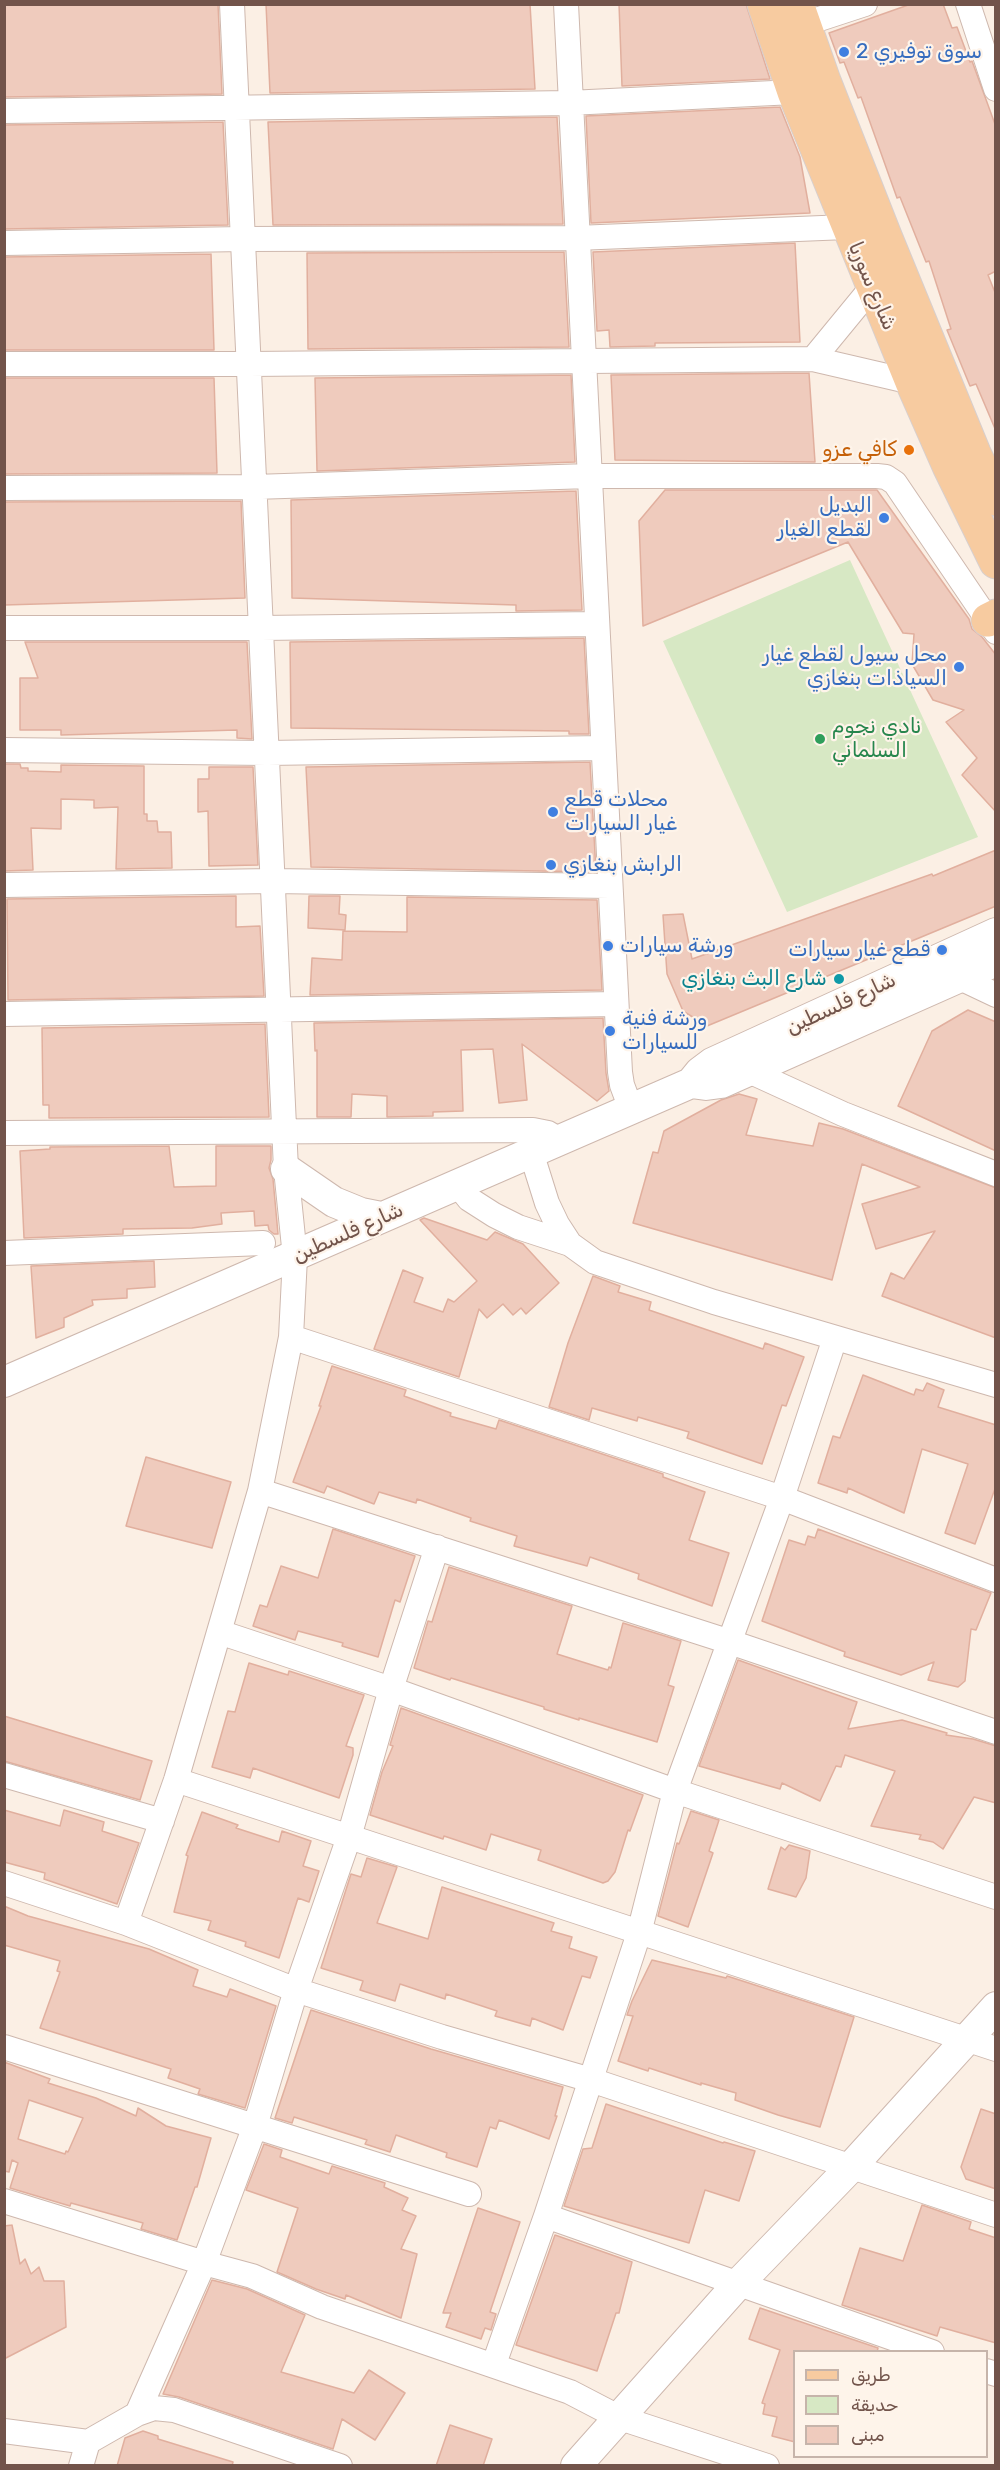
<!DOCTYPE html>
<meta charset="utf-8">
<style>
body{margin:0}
#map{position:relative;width:1000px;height:2470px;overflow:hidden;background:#fbefe4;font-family:Rubik,"Noto Naskh Arabic",sans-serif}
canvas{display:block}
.frame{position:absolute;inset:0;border:6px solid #72544b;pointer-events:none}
.legend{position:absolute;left:793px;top:2350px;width:195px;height:108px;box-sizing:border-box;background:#fef4ea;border:2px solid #c6b4aa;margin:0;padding:8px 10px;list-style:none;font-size:18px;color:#72544b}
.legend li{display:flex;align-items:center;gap:12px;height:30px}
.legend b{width:30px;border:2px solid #c6b4aa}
</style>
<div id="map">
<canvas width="1000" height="2470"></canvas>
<div class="frame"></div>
<ul class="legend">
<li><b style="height:8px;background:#f7cba0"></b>طريق</li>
<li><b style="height:16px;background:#d7e8c4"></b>حديقة</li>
<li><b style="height:16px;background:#efcbbd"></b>مبنى</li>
</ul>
</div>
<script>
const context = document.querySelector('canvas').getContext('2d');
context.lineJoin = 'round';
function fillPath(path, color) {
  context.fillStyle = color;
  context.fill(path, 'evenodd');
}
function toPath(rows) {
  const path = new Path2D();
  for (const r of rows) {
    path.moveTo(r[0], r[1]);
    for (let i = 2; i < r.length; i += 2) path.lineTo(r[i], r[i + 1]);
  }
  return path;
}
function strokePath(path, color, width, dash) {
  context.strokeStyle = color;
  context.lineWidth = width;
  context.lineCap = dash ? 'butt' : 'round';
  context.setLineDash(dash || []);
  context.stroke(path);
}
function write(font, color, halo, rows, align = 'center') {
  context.font = font + ' Rubik,"Noto Naskh Arabic",sans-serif';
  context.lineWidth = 4.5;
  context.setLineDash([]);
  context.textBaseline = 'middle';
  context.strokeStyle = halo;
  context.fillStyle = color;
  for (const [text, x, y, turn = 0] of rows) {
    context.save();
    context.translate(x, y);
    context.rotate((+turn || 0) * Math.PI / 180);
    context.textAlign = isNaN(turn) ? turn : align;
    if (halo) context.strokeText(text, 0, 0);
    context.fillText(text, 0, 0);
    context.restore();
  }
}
fillPath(toPath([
 [850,560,978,837,787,912,663,641]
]), '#d7e8c4');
const building = toPath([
 [4,4,218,4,222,94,4,97,4,4],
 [266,4,530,4,535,89,270,93,266,4],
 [619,4,746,4,770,79,622,86,619,4],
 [911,4,943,4,952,28,957,27,970,62,972,61,996,127,996,271,988,275,996,295,996,431,976,384,970,386,947,330,951,329,929,261,926,262,900,197,897,198,861,97,858,98,844,62,840,63,829,33,911,4],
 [780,107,800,157,810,213,591,223,586,116,780,107],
 [557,117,563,224,273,225,268,122,557,117],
 [223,122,228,225,4,229,4,125,223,122],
 [795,243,800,342,655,343,655,346,610,347,609,330,597,331,593,252,795,243],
 [564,252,569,347,308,349,307,253,564,252],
 [211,254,214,350,4,350,4,257,211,254],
 [809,373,815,462,615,460,611,375,809,373],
 [571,375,575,462,317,471,315,378,571,375],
 [4,378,214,378,217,473,4,474,4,378],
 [665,490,877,490,969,619,972,629,982,637,996,655,996,812,962,775,977,758,946,722,964,710,933,700,912,664,914,634,903,633,848,542,643,626,639,521,665,490],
 [576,491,582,610,516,611,516,605,292,598,291,500,576,491],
 [241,501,245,598,4,605,4,502,241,501],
 [584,638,589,734,569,734,569,731,291,728,290,642,584,638],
 [25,642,247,642,252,739,237,738,237,730,61,735,61,730,20,730,20,678,38,678,25,642],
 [590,762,596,872,311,867,306,767,590,762],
 [4,764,20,764,21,768,28,768,28,771,61,772,61,765,144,766,144,814,147,814,147,821,157,821,158,832,171,832,172,868,116,869,118,807,94,808,94,800,61,799,61,829,31,828,33,870,4,871,4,764],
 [209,767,253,767,258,865,209,866,208,811,198,812,198,779,209,779,209,767],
 [996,850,996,906,707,1026,683,1011,667,974,663,915,683,914,692,959,932,874,933,876,996,850],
 [236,896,236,927,260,926,264,996,8,1000,7,899,236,896],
 [309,896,340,896,339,914,346,915,345,930,308,928,309,896],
 [407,897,597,900,602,990,310,995,312,958,342,960,343,931,407,932,407,897],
 [968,1010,996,1022,996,1151,898,1106,932,1031,968,1010],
 [603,1018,606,1073,609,1091,597,1101,522,1044,527,1100,499,1103,493,1049,461,1050,463,1111,433,1112,433,1116,387,1117,387,1096,352,1094,351,1117,317,1117,317,1050,315,1051,314,1023,603,1018],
 [265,1024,269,1117,49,1118,49,1105,43,1105,42,1028,265,1024],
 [739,1094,757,1099,746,1135,813,1146,819,1123,843,1129,996,1188,996,1338,882,1296,891,1273,904,1279,935,1231,876,1249,862,1204,920,1187,862,1164,832,1280,633,1223,653,1152,658,1153,664,1131,721,1100,739,1094],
 [169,1146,174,1187,216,1186,216,1146,271,1146,271,1160,269,1168,273,1179,278,1234,274,1234,269,1230,268,1225,255,1226,254,1211,221,1213,222,1224,192,1228,123,1229,123,1234,24,1238,20,1151,50,1149,50,1147,169,1146],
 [424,1218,487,1240,495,1232,523,1244,559,1283,526,1314,521,1308,513,1315,503,1304,487,1318,479,1309,459,1377,374,1349,403,1270,423,1278,414,1302,443,1312,448,1299,454,1302,477,1281,420,1220,424,1218],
 [154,1261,155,1287,127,1289,127,1298,92,1300,93,1305,64,1318,64,1327,36,1338,31,1266,154,1261],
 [593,1276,620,1286,618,1292,651,1302,649,1310,763,1349,765,1343,804,1357,786,1406,782,1405,762,1464,687,1438,689,1432,638,1417,637,1421,592,1408,589,1420,549,1407,568,1343,593,1276],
 [332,1366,406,1390,404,1396,451,1413,450,1416,496,1429,499,1420,663,1474,663,1477,705,1492,689,1540,729,1553,712,1606,638,1579,639,1574,590,1557,587,1566,514,1546,517,1536,470,1521,471,1518,417,1499,416,1503,379,1492,374,1504,327,1486,324,1493,293,1482,321,1406,319,1406,332,1366],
 [863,1375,914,1395,916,1389,923,1391,927,1383,944,1390,938,1407,996,1425,996,1486,975,1544,945,1533,968,1464,922,1449,904,1513,848,1488,847,1493,818,1483,833,1436,840,1438,863,1375],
 [146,1457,231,1482,212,1548,126,1526,146,1457],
 [333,1529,415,1556,400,1602,395,1600,378,1657,342,1646,343,1643,298,1631,295,1640,253,1626,260,1605,267,1607,281,1566,318,1578,333,1529],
 [818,1529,991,1593,976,1630,971,1629,965,1681,958,1687,928,1680,934,1662,901,1675,844,1656,845,1652,762,1621,789,1540,805,1545,808,1536,815,1538,818,1529],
 [449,1567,572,1606,557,1654,608,1670,609,1667,611,1668,623,1623,681,1641,668,1685,674,1687,657,1742,579,1718,579,1720,544,1709,544,1707,451,1678,450,1680,414,1668,428,1621,432,1622,449,1567],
 [738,1660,857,1702,848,1729,902,1720,947,1733,946,1735,973,1739,996,1746,996,1803,974,1797,943,1849,933,1842,919,1839,921,1835,871,1826,895,1771,845,1755,841,1767,836,1766,820,1801,782,1783,780,1789,699,1766,738,1660],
 [249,1663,288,1675,289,1671,364,1695,346,1746,353,1748,353,1755,339,1798,253,1768,250,1778,212,1767,228,1711,235,1712,249,1663],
 [401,1708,643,1795,630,1831,628,1830,615,1872,608,1881,603,1883,538,1860,541,1850,491,1834,486,1850,444,1836,443,1839,370,1815,382,1772,393,1746,390,1745,401,1708],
 [4,1716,152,1761,140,1800,4,1761,4,1716],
 [4,1810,60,1826,64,1810,104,1822,102,1831,139,1843,117,1904,44,1879,45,1873,4,1862,4,1810],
 [691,1811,719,1820,709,1851,713,1853,688,1927,658,1916,677,1843,679,1844,691,1811],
 [202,1812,238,1825,236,1828,279,1842,282,1831,311,1841,303,1866,319,1871,309,1902,298,1898,279,1958,245,1946,246,1942,208,1930,211,1921,174,1912,188,1856,186,1855,202,1812],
 [789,1845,810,1851,806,1878,796,1897,768,1889,781,1847,785,1850,789,1845],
 [367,1858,397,1867,377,1923,428,1939,442,1887,554,1923,551,1931,572,1937,569,1948,597,1957,590,1978,582,1976,563,2030,532,2018,530,2026,495,2016,497,2011,446,1994,445,1999,400,1984,395,2001,360,1990,363,1981,321,1968,351,1874,361,1877,367,1858],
 [4,1906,28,1916,149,1949,198,1970,193,1986,227,1997,230,1989,276,2006,245,2108,198,2094,200,2089,168,2078,171,2069,40,2028,60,1972,57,1971,60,1961,4,1945,4,1906],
 [652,1960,726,1978,727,1976,854,2017,820,2127,778,2115,735,2100,736,2093,701,2083,701,2085,649,2068,648,2071,618,2061,633,2016,627,2015,632,2001,652,1960],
 [311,2010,431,2049,563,2087,555,2116,557,2116,549,2139,499,2120,496,2129,490,2127,477,2167,446,2157,447,2153,396,2135,390,2152,365,2144,367,2140,294,2117,292,2123,275,2118,311,2010],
 [4,2062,50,2079,48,2083,96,2098,136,2116,138,2108,166,2126,211,2138,197,2187,195,2187,177,2240,141,2229,143,2223,71,2203,70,2206,10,2188,18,2163,12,2160,9,2172,4,2171,4,2062],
 [29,2100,83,2118,68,2152,66,2151,65,2154,18,2139,29,2100],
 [606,2104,723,2143,724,2142,755,2151,739,2201,705,2190,689,2243,564,2206,583,2149,592,2148,606,2104],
 [981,2109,996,2114,996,2189,966,2179,961,2167,981,2109],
 [264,2144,282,2150,280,2157,329,2174,332,2166,385,2183,384,2187,408,2198,402,2210,416,2216,401,2249,417,2254,401,2318,346,2295,345,2299,316,2289,277,2272,298,2208,246,2190,264,2144],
 [922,2205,971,2222,969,2229,996,2238,996,2343,940,2327,937,2336,842,2305,860,2248,903,2261,922,2205],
 [478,2208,520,2222,490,2312,496,2314,491,2330,485,2328,481,2339,446,2327,451,2313,443,2313,478,2208],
 [12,2225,20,2264,25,2259,31,2274,39,2267,44,2281,64,2281,66,2327,4,2359,4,2226,12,2225],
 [555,2235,632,2262,619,2313,616,2313,597,2371,516,2345,555,2235],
 [212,2280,247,2289,305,2315,281,2372,354,2393,369,2370,405,2393,375,2440,342,2419,333,2449,179,2397,163,2394,212,2280],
 [760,2308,878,2348,877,2352,795,2352,795,2442,772,2436,777,2417,763,2414,765,2404,762,2403,780,2350,749,2339,760,2308],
 [450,2425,492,2439,483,2466,436,2466,450,2425],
 [143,2431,158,2436,158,2439,233,2462,232,2466,117,2466,125,2438,143,2431]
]);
fillPath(building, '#efcbbd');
strokePath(building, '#e1af9e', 1.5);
const minor = toPath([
 [566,4,620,1072,622,1085,631,1109],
 [968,4,996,89],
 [804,24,865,4],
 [4,111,569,103,794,92],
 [4,243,243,239,576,238,847,227],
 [813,359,873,286],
 [4,364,249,364,813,359,912,382],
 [4,488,254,487,589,476,877,476,886,477,895,483,996,632],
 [4,628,261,628,596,624],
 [4,750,267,753,603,748],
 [4,885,273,881,610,886],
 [958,977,996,995],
 [4,1014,616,1004],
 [749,1071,843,1114,996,1174],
 [4,1133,533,1130,548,1133,560,1140],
 [531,1152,547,1203,557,1224,570,1244,595,1262,714,1302,996,1385],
 [457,1184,469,1199,494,1215,518,1227,570,1244],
 [4,1253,263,1243],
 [291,1337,782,1498,996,1580],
 [835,1338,782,1498,675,1791,639,1933,546,2216,932,2352],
 [260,1491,730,1642,996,1732],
 [437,1547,391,1689,349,1837,296,1990,255,2126,204,2263,252,2276,322,2307,570,2392,620,2418,767,2466],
 [219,1632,391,1689,675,1791,996,1897],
 [4,1775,162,1821],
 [176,1780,996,2049],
 [4,1883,126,1923,296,1990,442,2037,591,2080,996,2215],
 [126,1923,176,1780,260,1491,291,1337,295,1257,286,1169,232,4],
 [4,2047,469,2194],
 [4,2201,204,2263,137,2414],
 [494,2364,546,2216],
 [986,2371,996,2374],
 [4,2431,88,2442,137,2414,154,2408,174,2410,340,2466],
 [81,2466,88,2442]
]);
const tertiary = toPath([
 [691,1083,706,1085,721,1083,996,961],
 [286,1169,334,1202,361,1213,381,1217],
 [4,1382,691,1083,700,1072,712,1063,996,933],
 [576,2466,738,2284,851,2167,996,2007]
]);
const primary = toPath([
 [764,4,794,92,912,382,949,466,996,562],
 [797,4,824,81,885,236,974,453,996,499],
 [988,620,996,616]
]);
strokePath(minor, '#ceb8ae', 26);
strokePath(tertiary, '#ceb8ae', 32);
strokePath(primary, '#d8cfcd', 35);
strokePath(minor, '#fff', 24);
strokePath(tertiary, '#fff', 30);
strokePath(primary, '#f7cba0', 33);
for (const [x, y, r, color] of [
 [844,52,6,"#3f7fe0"],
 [909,450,6,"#e8710a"],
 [884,518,6,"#3f7fe0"],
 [959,667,6,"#3f7fe0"],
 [820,739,6,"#2e9e5b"],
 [553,812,6,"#3f7fe0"],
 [551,865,6,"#3f7fe0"],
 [608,946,6,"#3f7fe0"],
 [942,950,6,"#3f7fe0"],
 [839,979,6,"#0f9aa8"],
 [610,1031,6,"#3f7fe0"]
]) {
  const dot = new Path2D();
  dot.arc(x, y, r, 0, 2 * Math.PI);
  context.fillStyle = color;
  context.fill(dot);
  strokePath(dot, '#fef4ea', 2);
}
write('21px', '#366cbe', '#fef4ea', [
 ["سوق توفيري 2",856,52],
 ["البديل",872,506,"right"],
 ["لقطع الغيار",872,530,"right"],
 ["محل سيول لقطع غيار",947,655,"right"],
 ["السياذات بنغازي",947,679,"right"],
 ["محلات قطع",565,800],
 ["غيار السيارات",565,824],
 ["الرابش بنغازي",563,865],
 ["ورشة سيارات",620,946],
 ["قطع غيار سيارات",930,950,"right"],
 ["ورشة فنية",622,1019],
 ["للسيارات",622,1043]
], 'left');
write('21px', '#72544b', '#fef4ea', [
 ["شارع سوريا",872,286,67],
 ["شارع فلسطين",841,1004,-25],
 ["شارع فلسطين",348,1233,-24]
]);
write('21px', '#c56008', '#fef4ea', [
 ["كافي عزو",897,450]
], 'right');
write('21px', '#27864d', '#fef4ea', [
 ["نادي نجوم",832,727],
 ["السلماني",832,751]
], 'left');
write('21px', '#0d838f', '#fef4ea', [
 ["شارع البث بنغازي",827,979]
], 'right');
</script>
